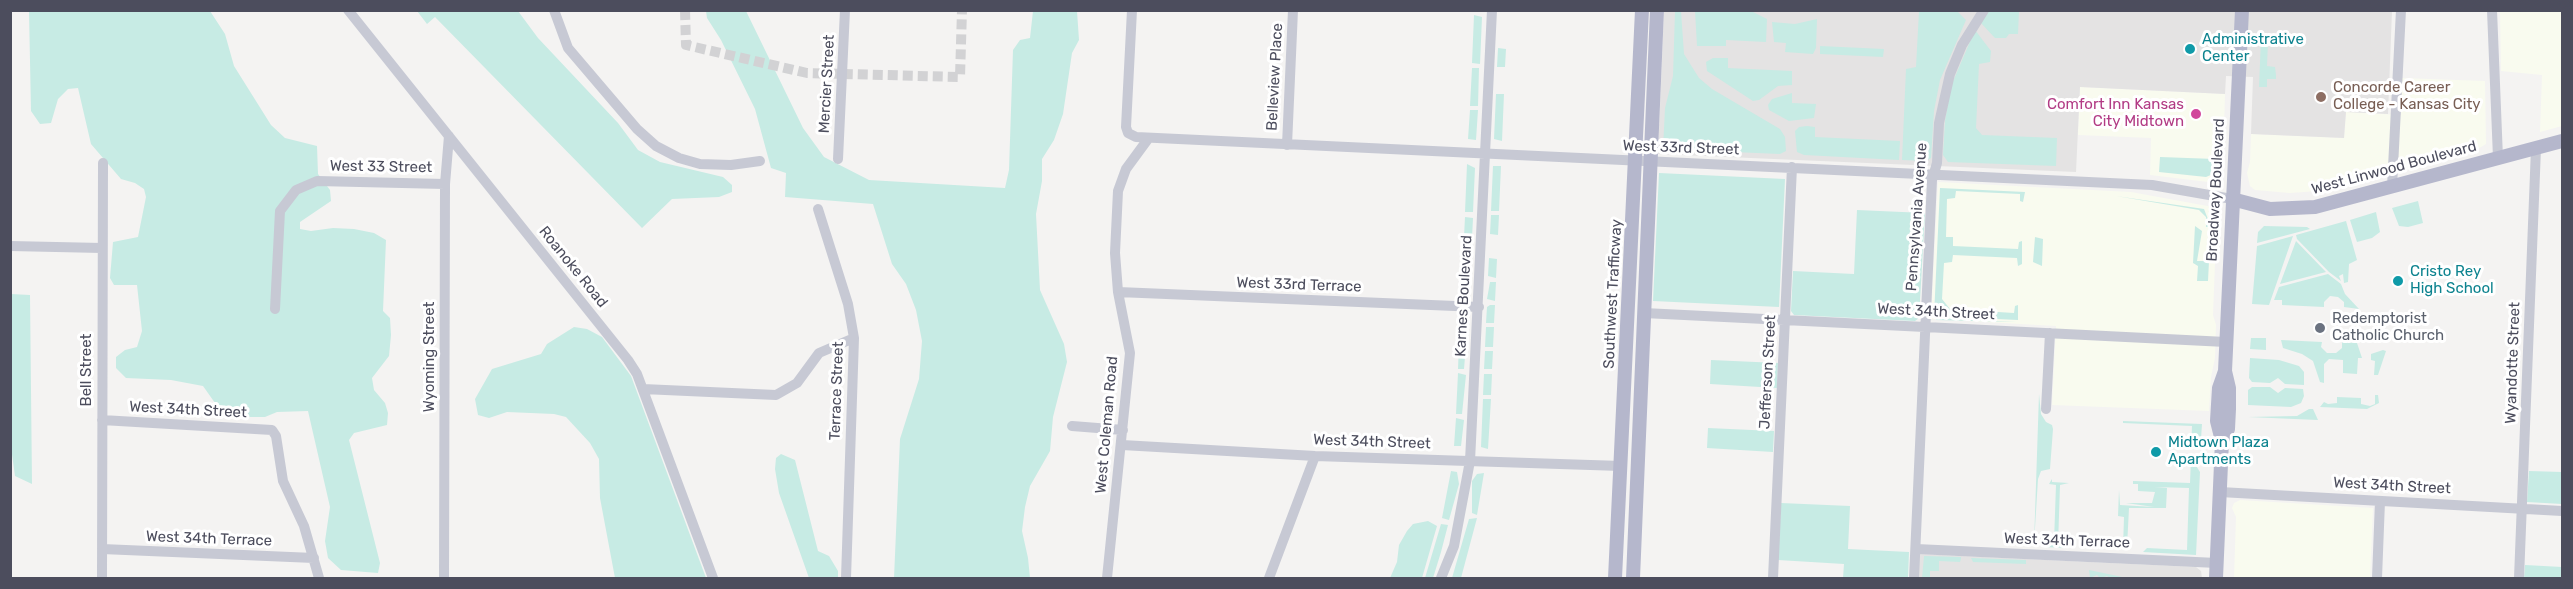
<!DOCTYPE html>
<style>
body{margin:0}
#map{position:relative;width:2573px;height:589px;overflow:hidden;background:#f4f3f2;font-family:Rubik,sans-serif}
canvas{display:block}
.frame{position:absolute;inset:0;border:12px solid #4c4d5d;pointer-events:none}
</style>
<div id="map">
<canvas width="2573" height="589"></canvas>
<div class="frame"></div>
</div>
<script>
const context = document.querySelector('canvas').getContext('2d');
context.lineJoin = 'round';
function fillPath(path, color) {
  context.fillStyle = color;
  context.fill(path, 'evenodd');
}
function toPath(rows) {
  const path = new Path2D();
  for (const r of rows) {
    path.moveTo(r[0], r[1]);
    for (let i = 2; i < r.length; i += 2) path.lineTo(r[i], r[i + 1]);
  }
  return path;
}
function strokePath(path, color, width, dash) {
  context.strokeStyle = color;
  context.lineWidth = width;
  context.lineCap = dash ? 'butt' : 'round';
  context.setLineDash(dash || []);
  context.stroke(path);
}
function write(font, color, halo, rows, align = 'center') {
  context.font = font + ' Rubik,sans-serif';
  context.lineWidth = 6;
  context.setLineDash([]);
  context.textBaseline = 'middle';
  context.strokeStyle = halo;
  context.fillStyle = color;
  for (const [text, x, y, turn = 0] of rows) {
    context.save();
    context.translate(x, y);
    context.rotate((+turn || 0) * Math.PI / 180);
    context.textAlign = isNaN(turn) ? turn : align;
    if (halo) context.strokeText(text, 0, 0);
    context.fillText(text, 0, 0);
    context.restore();
  }
}
fillPath(toPath([
 [2500,11,2562,11,2562,126,2540,132,2542,75,2501,71],
 [2401,78,2485,81,2486,144,2476,150,2332,190,2290,193,2255,190,2250,186,2247,173,2250,162,2251,134,2344,138,2346,112,2401,115],
 [2080,87,2225,94,2223,169,2220,177,2214,182,2208,182,2150,175,2151,138,2078,135],
 [1938,182,2131,192,2213,207,2221,220,2216,237,2213,315,2216,325,2215,358,2211,377,2209,411,2052,405,2056,326,1931,319],
 [2240,500,2373,508,2370,578,2234,578,2236,517,2232,508,2234,503]
]), '#f9fbef');
fillPath(toPath([
 [1664,11,2392,11,2388,114,2346,112,2344,138,2251,134,2253,77,2226,76,2225,94,2080,87,2076,172,1658,154],
 [1919,554,2196,567,2201,571,2202,578,1917,578]
]), '#e4e3e3');
fillPath(toPath([
 [29,11,210,11,225,34,234,66,271,125,285,138,317,146,318,174,330,190,331,201,300,222,300,229,311,231,333,228,354,229,374,233,386,240,383,311,390,318,391,335,389,356,372,378,374,390,385,403,388,413,387,425,354,433,349,440,380,563,378,573,341,570,328,558,325,541,330,507,308,411,277,412,265,417,245,417,220,410,203,386,171,380,126,378,116,368,116,357,125,350,137,347,142,331,137,285,114,285,110,278,113,242,138,237,146,197,144,189,135,183,121,179,91,144,78,88,68,89,58,99,51,123,40,124,31,111],
 [417,11,518,11,538,38,618,123,638,150,660,162,723,177,732,185,732,192,719,197,672,199,642,228,435,17,427,24],
 [706,11,746,11,803,128,824,157,869,180,1005,188,1009,170,1013,50,1020,40,1030,38,1033,11,1077,11,1079,40,1072,53,1063,114,1054,140,1042,159,1042,181,1036,214,1040,290,1064,344,1067,362,1053,417,1050,451,1030,486,1025,507,1022,531,1028,558,1030,578,894,578,900,439,919,379,922,341,916,310,906,284,892,264,873,204,785,197,786,173,771,168,755,109,721,40,707,18],
 [1675,11,1681,11,1684,54,1699,78,1712,89,1780,129,1785,137,1786,151,1780,154,1663,149,1665,108,1673,76],
 [1695,11,1751,11,1767,19,1766,42,1726,40,1726,46,1697,46],
 [1919,11,1957,11,1966,20,1940,80,1934,111,1931,158,1926,161,1902,160,1906,69,1916,67],
 [1989,11,2029,11,2019,11,2018,34,2009,34,2006,38,1995,38,1980,22],
 [1474,15,1482,17,1480,64,1472,63],
 [1817,19,1816,48,1813,54,1785,52,1786,43,1774,42,1772,22,1795,24],
 [1975,30,1991,51,1990,62,1979,64,1976,128,1982,135,2057,138,2056,166,1948,162,1943,155,1945,121,1951,86],
 [2261,38,2277,40,2268,42,2267,66,2275,67,2276,75,2276,79,2267,79,2267,87,2259,87],
 [1820,46,1884,49,1883,57,1820,54],
 [1498,48,1506,49,1505,67,1497,67],
 [1713,58,1728,58,1728,68,1792,71,1792,85,1778,86,1759,100,1753,101,1707,71,1706,62],
 [1472,68,1479,68,1478,106,1470,106],
 [1792,93,1792,103,1816,104,1814,118,1789,121,1769,110,1768,105,1772,99],
 [1496,94,1504,94,1502,141,1494,139],
 [1470,110,1478,110,1476,140,1468,139],
 [1807,126,1815,127,1815,137,1900,141,1899,160,1804,155,1797,152,1795,131,1799,127],
 [2160,157,2215,159,2215,170,2213,174,2206,177,2159,172],
 [1467,164,1475,168,1473,212,1465,212],
 [1493,166,1501,166,1499,211,1491,211],
 [1659,173,1785,179,1779,307,1653,301],
 [1940,188,2025,192,2023,202,2020,201,2020,194,1956,191,1955,198,1947,199,1946,237,1953,237,1953,246,2018,249,2019,242,2022,241,2022,264,2018,266,2017,258,1953,255,1952,262,1944,263,1942,299,1950,309,2014,313,2015,306,2018,305,2018,320,1934,316],
 [2116,196,2204,209,2211,227,2206,227,2206,217,2199,210],
 [2418,201,2423,223,2408,227,2399,226,2392,208],
 [1857,210,1925,213,1919,318,1915,321,1794,315,1791,311,1793,271,1854,274],
 [2376,212,2380,232,2372,238,2357,242,2350,220],
 [1491,215,1499,215,1498,235,1490,234],
 [1465,217,1473,218,1472,238,1464,237],
 [2346,221,2357,260,2349,264,2348,282,2344,283,2343,274,2339,276,2341,281,2329,272,2297,239,2296,235],
 [2195,226,2202,231,2197,261,2209,261,2208,281,2197,281,2198,266,2193,263],
 [2264,226,2307,227,2310,229,2257,243,2258,232],
 [2293,236,2269,305,2252,304,2257,246],
 [2035,237,2043,239,2042,266,2033,262],
 [2296,241,2326,272,2280,284],
 [1464,242,1472,242,1468,294,1462,293],
 [1489,258,1497,259,1496,278,1488,276],
 [2328,274,2341,284,2345,294,2359,309,2344,307,2344,302,2338,297,2330,296,2324,302,2324,307,2282,305,2282,300,2274,300,2279,287],
 [1490,282,1496,282,1495,301,1487,299],
 [11,294,30,295,32,484,15,476,11,447],
 [1490,305,1495,305,1494,323,1486,323,1487,307],
 [1460,318,1467,318,1468,321,1464,369,1458,369],
 [1936,318,2017,322,1936,320],
 [574,327,587,329,602,337,631,376,706,578,615,578,600,498,599,459,590,443,566,417,554,414,507,412,489,418,478,415,475,399,492,369,541,354,547,344],
 [1486,327,1494,327,1493,347,1485,347],
 [2251,338,2266,338,2266,350,2250,349],
 [2281,340,2322,342,2321,347,2327,353,2336,353,2342,348,2342,342,2357,343,2362,358,2358,358,2357,374,2343,373,2343,360,2329,359,2324,364,2324,383,2320,382,2313,361,2302,354,2283,348],
 [2383,350,2386,351,2378,375,2374,375,2375,361,2371,360,2371,354],
 [1485,351,1493,351,1492,369,1484,369],
 [2250,358,2279,360,2299,366,2304,372,2304,385,2285,384,2278,378,2270,383,2252,382,2249,378],
 [1711,360,1778,363,1777,388,1710,384],
 [1458,373,1466,375,1462,414,1456,414],
 [1484,374,1492,374,1491,395,1483,395],
 [2252,387,2270,387,2278,393,2285,388,2303,389,2304,396,2301,403,2291,407,2248,405,2248,390],
 [2039,394,2041,414,2046,422,2052,425,2053,429,2050,469,2041,471,2038,479,2034,544],
 [2375,395,2378,395,2379,403,2367,409,2320,407,2324,402,2328,404,2337,403,2337,397,2361,398,2361,404,2370,406,2375,404],
 [1483,399,1491,399,1488,449,1481,447],
 [2309,409,2313,409,2318,420,2248,417,2297,416],
 [1456,418,1464,420,1461,446,1454,446],
 [2123,421,2202,424,2201,439,2196,442,2191,450,2192,426,2123,423],
 [1708,428,1774,431,1773,452,1707,448],
 [781,454,795,460,818,551,829,556,838,571,838,578,809,578,779,493,775,469,776,458],
 [2191,458,2200,472,2196,555,2143,552,2147,548,2187,550,2189,488,2155,487,2167,488,2166,508,2129,508,2127,547,2123,548,2124,517,2118,516,2119,490,2120,505,2154,507,2126,503,2152,503,2155,492,2138,491,2138,484,2133,484,2133,481,2190,483],
 [1451,471,1457,472,1459,484,1449,520,1442,518],
 [2529,471,2562,472,2562,504,2527,502],
 [1484,473,1477,515,1472,513,1472,481,1477,474],
 [2052,479,2052,482,2069,483,2060,485,2058,545,2066,548,2045,547,2046,542,2054,542,2056,485,2049,484],
 [1781,503,1850,506,1848,549,1909,552,1908,578,1843,578,1844,564,1778,560],
 [1477,518,1461,578,1452,578,1469,519],
 [1428,521,1437,526,1422,578,1390,578,1397,562,1399,545,1407,531,1413,524],
 [1441,524,1448,525,1441,552,1433,578,1425,578],
 [1924,556,1961,557,1961,559,1960,562,1939,561,1939,571,1930,571,1930,578,1922,578],
 [1971,558,2026,560,2026,564,1973,562],
 [2525,565,2562,567,2562,578,2524,578],
 [2089,570,2127,578,2110,578,2107,576,2100,578,2097,575,2090,578]
]), '#c7ebe4');
strokePath(toPath([
 [685,10,686,45,807,73,960,77,962,10]
]), '#d2d2d4', 10, [10, 5]);
strokePath(toPath([
 [348,10,628,360,637,374,713,578],
 [554,10,568,48,637,129,656,146,679,158,700,164,731,165,760,161],
 [1132,10,1126,127,1128,133,1136,137,2152,185,2232,199],
 [2492,10,2498,158],
 [1287,145,1293,10],
 [838,159,845,10],
 [2392,187,2401,10],
 [818,209,848,304,854,338,846,578],
 [10,246,102,248],
 [1118,292,1479,307],
 [275,309,280,211,296,190,317,181,445,184],
 [1644,313,2226,342],
 [643,389,776,395,797,383,819,353,854,338],
 [2046,409,2050,333],
 [102,420,272,430,276,436,283,481,304,526,319,578],
 [1072,426,1123,430],
 [1122,445,1315,456,1621,466],
 [2220,492,2562,511],
 [102,549,314,558],
 [1916,549,2217,563],
 [102,578,103,163],
 [444,578,445,184,449,136],
 [1107,578,1130,353,1118,292,1115,253,1118,191,1126,169,1148,139],
 [1269,578,1315,456],
 [1441,578,1454,546,1470,461,1492,10],
 [1773,578,1792,167],
 [1914,578,1932,180,1937,163,1939,123,1950,74,1962,45,1984,10],
 [2377,578,2380,501],
 [2519,578,2536,148]
]), '#c7c9d4', 10);
strokePath(toPath([
 [2232,199,2270,209,2315,207,2562,141],
 [2222,441,2228,429,2229,409,2229,388,2225,371,2242,10],
 [1615,578,1642,10],
 [1633,578,1657,10],
 [2216,578,2222,441,2217,421,2219,388,2225,371]
]), '#b5b7cc', 14);
for (const [x, y, r, color] of [
 [2190,49,6,"#0f9aa8"],
 [2321,97,6,"#8d6e63"],
 [2196,114,6,"#d1479c"],
 [2398,281,6,"#0f9aa8"],
 [2320,328,6,"#6b7280"],
 [2156,452,6,"#0f9aa8"]
]) {
  const dot = new Path2D();
  dot.arc(x, y, r, 0, 2 * Math.PI);
  context.fillStyle = color;
  context.fill(dot);
  strokePath(dot, '#fff', 2);
}
write('15px', '#0d838f', '#fff', [
 ["Administrative",2202,40],
 ["Center",2202,57],
 ["Cristo Rey",2410,272],
 ["High School",2410,289],
 ["Midtown Plaza",2168,443],
 ["Apartments",2168,460]
], 'left');
write('15px', '#4c4d5d', '#fff', [
 ["Belleview Place",1275,77,-87],
 ["Mercier Street",827,84,-87],
 ["West 33rd Street",1681,148,2],
 ["West 33 Street",381,167,1],
 ["West Linwood Boulevard",2394,168,-15],
 ["Broadway Boulevard",2216,190,-87],
 ["Pennsylvania Avenue",1917,217,-86],
 ["Roanoke Road",573,267,51],
 ["West 33rd Terrace",1299,285,2],
 ["Southwest Trafficway",1613,294,-87],
 ["Karnes Boulevard",1464,296,-87],
 ["West 34th Street",1936,312,3],
 ["Wyoming Street",430,357,-90],
 ["Wyandotte Street",2513,363,-88],
 ["Bell Street",87,370,-90],
 ["Jefferson Street",1768,372,-87],
 ["Terrace Street",837,391,-88],
 ["West 34th Street",188,410,3],
 ["West Coleman Road",1107,425,-85],
 ["West 34th Street",1372,442,2],
 ["West 34th Street",2392,486,3],
 ["West 34th Terrace",209,539,2],
 ["West 34th Terrace",2067,541,2]
]);
write('15px', '#785e54', '#fff', [
 ["Concorde Career",2333,88],
 ["College - Kansas City",2333,105]
], 'left');
write('15px', '#b23c85', '#fff', [
 ["Comfort Inn Kansas",2184,105],
 ["City Midtown",2184,122]
], 'right');
write('15px', '#5b616d', '#fff', [
 ["Redemptorist",2332,319],
 ["Catholic Church",2332,336]
], 'left');
</script>
